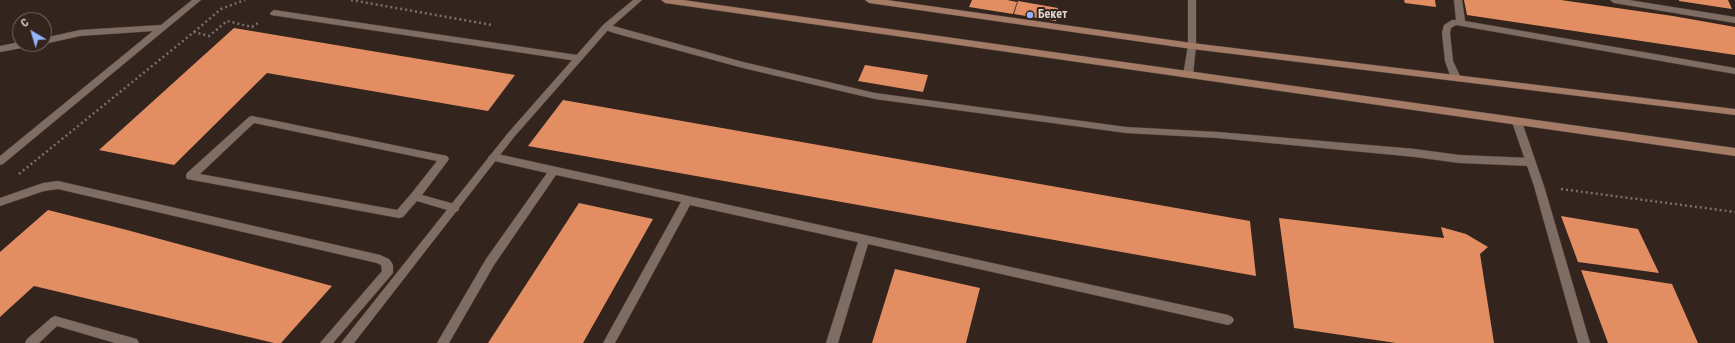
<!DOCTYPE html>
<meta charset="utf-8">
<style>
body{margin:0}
#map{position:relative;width:1735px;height:343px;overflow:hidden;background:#33241d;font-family:"Roboto Condensed",sans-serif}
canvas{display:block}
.north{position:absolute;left:12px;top:12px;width:40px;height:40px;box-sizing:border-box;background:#33241d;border:1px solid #776a65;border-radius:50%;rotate:322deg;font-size:11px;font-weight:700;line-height:16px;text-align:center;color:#ded4d0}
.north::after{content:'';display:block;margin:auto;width:14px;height:18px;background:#95b6fd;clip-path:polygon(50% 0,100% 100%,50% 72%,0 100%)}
</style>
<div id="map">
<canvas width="1735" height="343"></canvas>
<div class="north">С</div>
</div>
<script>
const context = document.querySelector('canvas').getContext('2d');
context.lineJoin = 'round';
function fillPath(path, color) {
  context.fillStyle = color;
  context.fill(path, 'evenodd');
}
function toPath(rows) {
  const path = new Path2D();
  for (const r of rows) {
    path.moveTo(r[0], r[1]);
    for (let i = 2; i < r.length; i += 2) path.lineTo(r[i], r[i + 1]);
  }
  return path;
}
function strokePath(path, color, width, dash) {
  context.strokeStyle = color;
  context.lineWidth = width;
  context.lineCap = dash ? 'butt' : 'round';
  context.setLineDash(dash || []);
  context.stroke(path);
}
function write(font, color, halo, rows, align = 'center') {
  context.font = font + ' "Roboto Condensed",sans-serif';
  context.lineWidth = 4;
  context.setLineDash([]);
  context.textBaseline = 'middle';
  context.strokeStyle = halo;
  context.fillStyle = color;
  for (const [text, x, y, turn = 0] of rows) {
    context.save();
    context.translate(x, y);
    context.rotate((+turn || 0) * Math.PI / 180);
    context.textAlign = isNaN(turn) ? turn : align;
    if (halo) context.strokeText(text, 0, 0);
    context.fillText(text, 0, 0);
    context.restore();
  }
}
fillPath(toPath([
 [972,0,1007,0,1017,2,1013,14,969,7],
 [1404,0,1435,0,1436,7,1405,3],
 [1464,0,1561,0,1673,16,1735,27,1735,55,1467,15],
 [1679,0,1728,0,1732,9,1679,1],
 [1018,1,1058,8,1056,21,1014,14],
 [234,28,515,75,488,111,267,73,174,165,99,150],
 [865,65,928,75,923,92,858,81],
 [563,100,1250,221,1256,276,528,146],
 [579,203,653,219,583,343,488,343],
 [48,210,127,230,332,286,281,343,274,343,34,286,0,317,0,252],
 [1561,216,1638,229,1659,273,1578,262],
 [1279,218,1444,238,1441,227,1466,234,1488,247,1480,254,1494,343,1396,343,1294,328],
 [895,269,980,288,966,343,872,343],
 [1581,270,1672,284,1698,343,1608,343]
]), '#e28e62');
const lane = toPath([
 [1188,0,1196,0,1196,46,1193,75,1188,78,1183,75,1188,46,1188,0],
 [1454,0,1462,0,1465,21,1735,68,1735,74,1456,25,1451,28,1450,33,1453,61,1461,78,1456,81,1451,78,1445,61,1442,33,1444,25,1452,20,1456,20,1454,0],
 [1610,0,1629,0,1735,17,1735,23,1614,3,1610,0],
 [274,10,577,55,581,58,577,61,271,15,270,13,274,10],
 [606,24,743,62,875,93,1126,127,1218,132,1415,149,1459,155,1530,158,1535,162,1530,166,1459,163,1415,157,1218,138,1126,133,875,99,743,68,614,33,603,29,602,27,606,24],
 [252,116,447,156,449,159,447,162,422,195,458,205,459,208,458,211,454,212,417,201,403,217,399,218,187,179,186,176,187,173,249,117,252,116],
 [254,123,437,161,411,194,397,210,200,174,254,123],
 [493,153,1228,315,1232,317,1234,320,1232,323,1228,325,868,244,838,343,826,343,858,242,690,205,615,343,603,343,681,202,556,175,494,265,449,343,437,343,486,259,547,173,490,160,488,157,493,153],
 [58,181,380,255,389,259,392,263,393,266,393,273,333,343,320,343,382,271,381,265,377,263,58,189,44,191,0,206,0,198,43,183,58,181],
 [55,316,133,338,137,339,139,343,115,343,57,326,39,343,25,343,27,339,51,318,55,316]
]);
const street = toPath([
 [192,0,201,0,3,164,0,165,0,156,153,31,80,36,44,44,44,38,80,30,161,25,192,0],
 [633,0,642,0,609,29,514,137,354,343,341,343,508,133,603,25,633,0],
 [20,42,20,44,31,44,27,47,0,52,0,46,20,42],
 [1517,119,1522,122,1544,186,1590,343,1578,343,1534,186,1512,122,1517,119]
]);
const secondary = toPath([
 [661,0,683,0,1735,148,1735,156,665,3,661,0],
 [865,0,887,0,1192,43,1735,109,1735,115,1192,49,869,3,865,0]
]);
strokePath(lane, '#4d413b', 1);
strokePath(street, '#4d413b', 1);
strokePath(secondary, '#4d413b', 1);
strokePath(toPath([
 [351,0,492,25],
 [194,32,221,9,245,0],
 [19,174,194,32,209,36,227,21,252,27,258,23],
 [1561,189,1735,212]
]), '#7c6f69', 2.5, [2, 3]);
fillPath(lane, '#7f6d64');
fillPath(street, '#7f6d64');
fillPath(secondary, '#a47b65');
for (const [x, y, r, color] of [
 [1030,15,4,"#95b6fd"]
]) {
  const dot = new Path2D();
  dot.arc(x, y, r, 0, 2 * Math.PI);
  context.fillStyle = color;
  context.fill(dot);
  strokePath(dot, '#33241d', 1.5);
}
write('bold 12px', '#ded4d0', '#33241d', [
 ["Бекет",1038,15]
], 'left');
</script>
